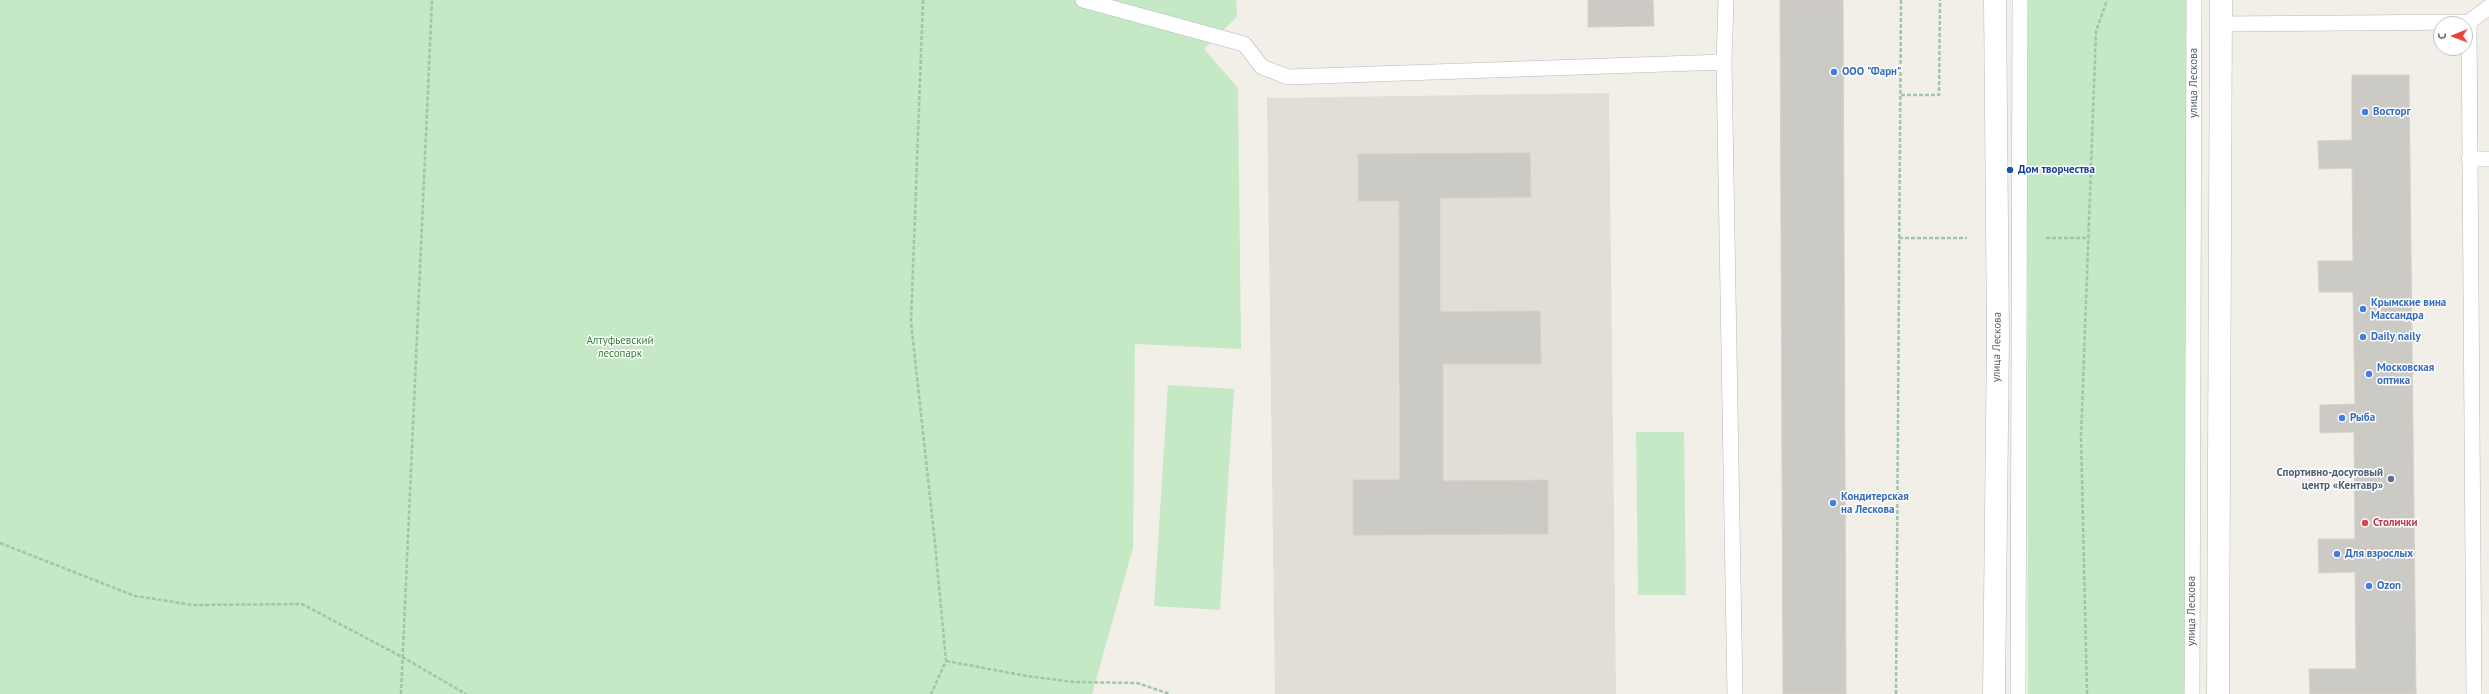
<!DOCTYPE html>
<meta charset="utf-8">
<style>
body{margin:0}
#map{position:relative;width:2489px;height:694px;overflow:hidden;background:#f1efe8;font-family:"PT Sans",sans-serif}
canvas{display:block}
.north{position:absolute;left:2433px;top:16px;width:40px;height:40px;box-sizing:border-box;background:#fff;border:1px solid #bfc1c3;border-radius:50%;rotate:269deg;font-size:11px;font-weight:700;line-height:16px;text-align:center;color:#5f6368}
.north::after{content:'';display:block;margin:auto;width:14px;height:18px;background:#ea4335;clip-path:polygon(50% 0,100% 100%,50% 72%,0 100%)}
</style>
<div id="map">
<canvas width="2489" height="694"></canvas>
<div class="north">С</div>
</div>
<script>
const context = document.querySelector('canvas').getContext('2d');
context.lineJoin = 'round';
function fillPath(path, color) {
  context.fillStyle = color;
  context.fill(path, 'evenodd');
}
function toPath(rows) {
  const path = new Path2D();
  for (const r of rows) {
    path.moveTo(r[0], r[1]);
    for (let i = 2; i < r.length; i += 2) path.lineTo(r[i], r[i + 1]);
  }
  return path;
}
function strokePath(path, color, width, dash) {
  context.strokeStyle = color;
  context.lineWidth = width;
  context.lineCap = dash ? 'butt' : 'round';
  context.setLineDash(dash || []);
  context.stroke(path);
}
function write(font, color, halo, rows, align = 'center') {
  context.font = font + ' "PT Sans",sans-serif';
  context.lineWidth = 3;
  context.setLineDash([]);
  context.textBaseline = 'middle';
  context.strokeStyle = halo;
  context.fillStyle = color;
  for (const [text, x, y, turn = 0] of rows) {
    context.save();
    context.translate(x, y);
    context.rotate((+turn || 0) * Math.PI / 180);
    context.textAlign = isNaN(turn) ? turn : align;
    if (halo) context.strokeText(text, 0, 0);
    context.fillText(text, 0, 0);
    context.restore();
  }
}
fillPath(toPath([
 [1609,93,1616,694,1275,694,1267,98]
]), '#e1ded6');
fillPath(toPath([
 [0,0,1236,0,1237,17,1204,49,1238,88,1241,349,1135,344,1133,548,1092,694,0,694],
 [2027,0,2190,0,2190,694,2028,694],
 [1168,385,1234,389,1220,610,1154,606],
 [1636,432,1684,432,1686,595,1638,595]
]), '#c5e8c5');
const building = toPath([
 [1588,0,1653,0,1654,26,1588,27,1588,0],
 [1780,0,1843,0,1846,694,1783,694,1780,0],
 [2352,75,2409,75,2416,694,2310,694,2309,669,2356,669,2355,572,2319,573,2318,539,2355,539,2354,432,2320,433,2320,405,2355,404,2353,292,2319,292,2318,261,2353,261,2352,168,2319,169,2318,141,2352,140,2352,75],
 [1530,153,1531,197,1440,198,1440,312,1540,311,1541,364,1443,364,1443,481,1548,480,1548,534,1353,535,1353,480,1400,480,1399,201,1358,201,1358,154,1530,153]
]);
fillPath(building, '#cccac5');
strokePath(building, '#d6d1c6', 1);
const service = toPath([
 [1083,0,1244,44,1262,67,1288,77,1724,62],
 [1726,0,1724,62,1735,694],
 [2469,22,2474,694],
 [2221,24,2469,22,2489,7],
 [2469,159,2489,159],
 [2018,694,2020,0],
 [2192,694,2194,0]
]);
const secondary = toPath([
 [1994,694,1998,336,1995,0],
 [2218,694,2221,0]
]);
strokePath(service, '#b5b8bc', 16);
strokePath(secondary, '#b6babf', 23);
strokePath(toPath([
 [923,0,911,322,935,543,946,661,931,694],
 [1901,95,1939,95,1940,0],
 [1899,238,1967,238],
 [2046,238,2089,238],
 [0,543,135,596,193,605,302,604,404,658,466,694],
 [946,661,1027,676,1075,682,1137,683,1170,694],
 [401,694,432,0],
 [1896,694,1901,0],
 [2087,694,2081,437,2096,31,2107,0]
]), '#9cc7a9', 2.5, [4, 2]);
strokePath(service, '#fff', 15);
strokePath(secondary, '#fff', 22);
for (const [x, y, r, color] of [
 [1834,72,4,"#3f7fe0"],
 [2365,112,4,"#3f7fe0"],
 [2010,170,4,"#1a4fb4"],
 [2363,309,4,"#3f7fe0"],
 [2363,337,4,"#3f7fe0"],
 [2369,374,4,"#3f7fe0"],
 [2342,418,4,"#3f7fe0"],
 [2391,479,4,"#5c6f8a"],
 [1833,503,4,"#3f7fe0"],
 [2365,523,4,"#e0444e"],
 [2337,554,4,"#3f7fe0"],
 [2369,586,4,"#3f7fe0"]
]) {
  const dot = new Path2D();
  dot.arc(x, y, r, 0, 2 * Math.PI);
  context.fillStyle = color;
  context.fill(dot);
  strokePath(dot, '#fff', 1.5);
}
write('bold 11px', '#366cbe', '#fff', [
 ["ООО \"Фарн\"",1842,72],
 ["Восторг",2373,112],
 ["Крымские вина",2371,303],
 ["Массандра",2371,316],
 ["Daily naily",2371,337],
 ["Московская",2377,368],
 ["оптика",2377,381],
 ["Рыба",2350,418],
 ["Кондитерская",1841,497],
 ["на Лескова",1841,510],
 ["Для взрослых",2345,554],
 ["Ozon",2377,586]
], 'left');
write('11px', '#5f6368', '#fff', [
 ["улица Лескова",2194,83,-90],
 ["улица Лескова",1997,347,-89],
 ["улица Лескова",2192,611,-90]
]);
write('bold 11px', '#164399', '#fff', [
 ["Дом творчества",2018,170]
], 'left');
write('11px', '#348238', '#fff', [
 ["Алтуфьевский",620,341],
 ["лесопарк",620,354]
]);
write('bold 11px', '#4e5e75', '#fff', [
 ["Спортивно-досуговый",2383,473],
 ["центр «Кентавр»",2383,486]
], 'right');
write('bold 11px', '#be3a42', '#fff', [
 ["Столички",2373,523]
], 'left');
</script>
